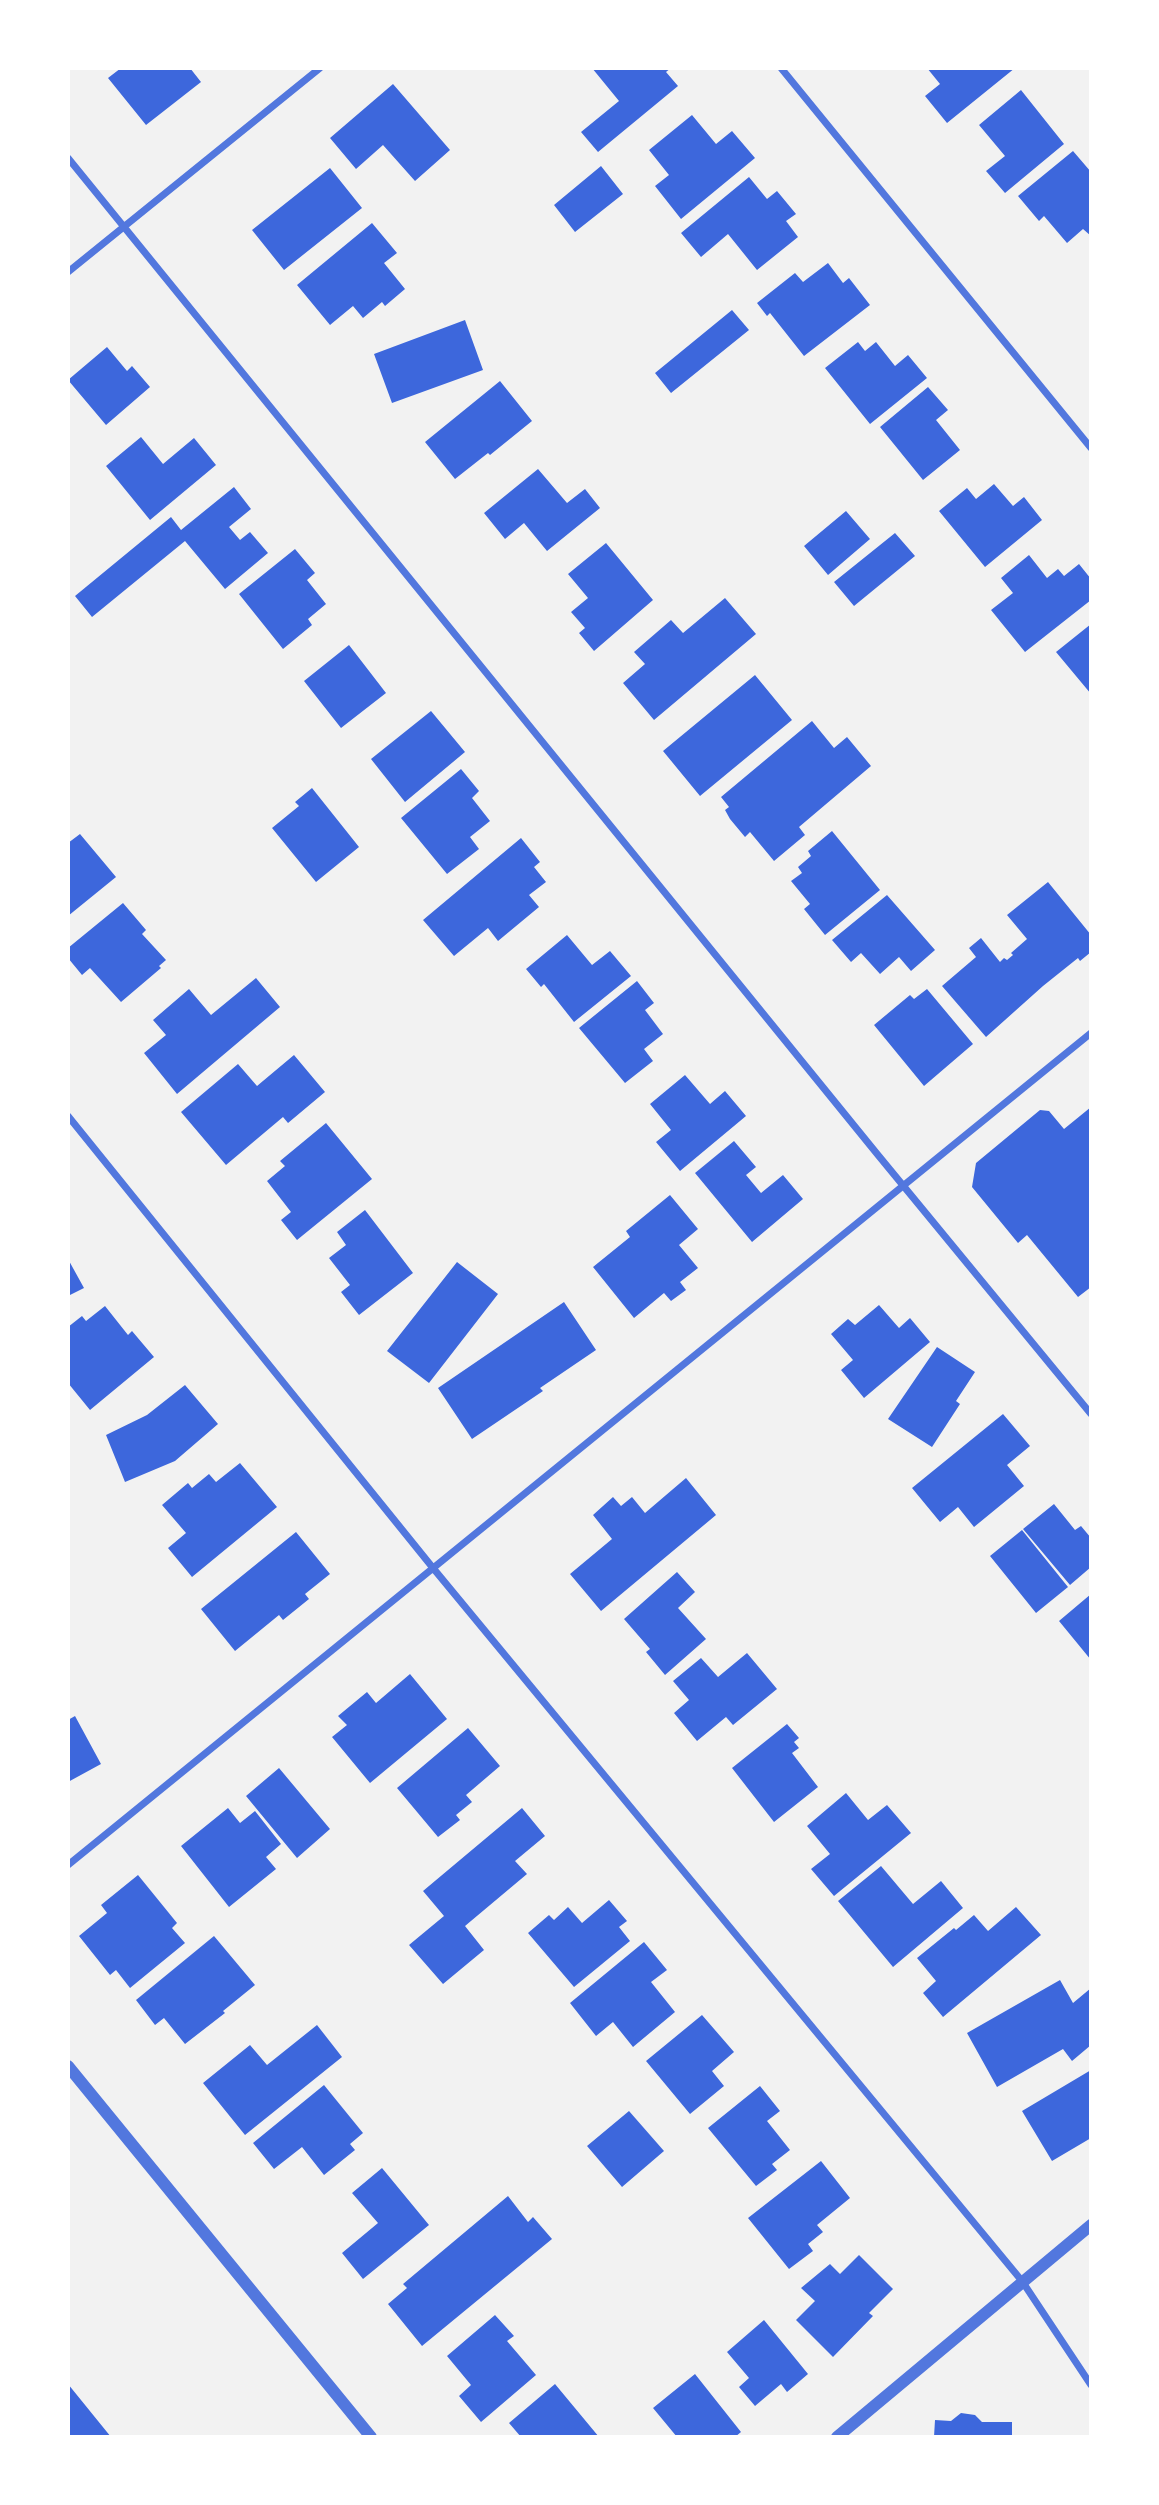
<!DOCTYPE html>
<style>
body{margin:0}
#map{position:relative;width:1159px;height:2505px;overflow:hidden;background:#f2f2f2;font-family:Poppins,sans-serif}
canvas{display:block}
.frame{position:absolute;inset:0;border:70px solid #fff;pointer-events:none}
</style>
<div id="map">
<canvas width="1159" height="2505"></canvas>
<div class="frame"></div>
</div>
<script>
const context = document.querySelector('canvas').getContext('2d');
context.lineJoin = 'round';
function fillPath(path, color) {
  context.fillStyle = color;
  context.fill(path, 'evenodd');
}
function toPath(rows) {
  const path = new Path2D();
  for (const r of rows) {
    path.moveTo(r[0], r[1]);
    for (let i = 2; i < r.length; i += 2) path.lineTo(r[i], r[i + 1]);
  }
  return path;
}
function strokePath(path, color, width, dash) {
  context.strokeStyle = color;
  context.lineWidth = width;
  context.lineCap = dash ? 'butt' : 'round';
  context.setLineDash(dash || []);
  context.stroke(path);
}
fillPath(toPath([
 [121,68,190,68,201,82,146,125,108,78],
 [592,68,671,68,666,72,678,86,598,152,581,132,619,101],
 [927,68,1015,68,947,123,925,96,940,84],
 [393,84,450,150,415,181,383,145,356,169,330,138],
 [1021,90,1064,144,1005,193,986,171,1005,156,979,125],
 [692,115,716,144,732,131,755,158,681,219,655,186,669,175,649,150],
 [1073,151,1091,172,1091,236,1083,229,1067,243,1044,216,1039,221,1018,196],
 [601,166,623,194,575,232,554,205],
 [330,168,362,208,284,270,252,230],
 [749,177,767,199,777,191,796,214,786,221,798,237,757,270,728,234,701,257,681,233],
 [372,223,397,253,384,263,405,289,385,306,382,302,363,318,353,306,330,325,297,285],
 [828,263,843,283,849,278,870,305,804,356,770,313,767,316,757,303,795,273,803,282],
 [732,310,749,330,671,393,655,373],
 [465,320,483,370,392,403,374,354],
 [858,342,865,351,876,342,895,366,908,355,927,378,870,424,825,368],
 [107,347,127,371,132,366,150,387,106,425,68,380],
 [500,381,532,421,490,455,488,453,455,479,425,442],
 [928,387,948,410,936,420,960,450,923,480,880,427],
 [141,437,163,464,194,438,216,465,150,520,106,466],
 [538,469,567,503,585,489,600,508,547,551,524,523,505,539,484,513],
 [994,484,1013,506,1024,497,1042,520,985,567,939,511,967,488,976,499],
 [234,487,251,509,229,527,240,540,250,532,268,553,225,589,185,541,92,617,75,596,171,517,181,530],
 [846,511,870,539,828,575,804,546],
 [895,533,915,556,854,606,834,582],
 [606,543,653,600,594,651,579,633,585,628,571,612,588,598,568,574],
 [295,549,315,573,307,580,326,604,308,619,312,625,283,649,239,594],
 [1029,555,1047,578,1058,569,1064,576,1079,564,1091,579,1091,600,1025,652,991,610,1013,593,1001,578],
 [725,598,756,634,654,720,623,683,645,664,634,652,671,620,683,633],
 [1091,624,1091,694,1056,652],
 [349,645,386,693,341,728,304,681],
 [755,675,792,720,700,796,663,751],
 [431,711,465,752,405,802,371,759],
 [812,721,834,748,847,737,871,766,799,827,805,835,774,861,750,832,745,837,730,819,725,810,729,807,721,797],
 [461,769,479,791,472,798,490,821,470,837,479,849,447,874,401,818],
 [312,788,359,847,316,882,272,828,299,806,295,802],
 [832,831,880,890,825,935,804,909,810,904,791,881,802,873,798,867,811,856,808,851],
 [80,834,116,877,68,916,68,843],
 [521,838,540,862,534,867,546,882,529,895,539,907,498,941,488,928,454,956,423,920],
 [1048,882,1091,935,1091,952,1080,961,1078,958,1043,986,986,1037,942,986,976,957,969,948,981,938,1000,962,1004,958,1007,960,1013,955,1011,953,1027,939,1007,915],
 [887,895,935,950,911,971,899,957,880,974,861,953,851,962,832,940],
 [123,903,146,930,142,934,166,960,159,966,161,968,121,1002,90,968,82,975,68,958,68,948],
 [567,935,592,965,610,951,631,976,574,1022,544,984,541,987,526,969],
 [256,978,280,1007,177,1094,144,1053,166,1035,153,1020,189,989,211,1015],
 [637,981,654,1003,645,1010,663,1034,644,1049,653,1061,625,1083,579,1028],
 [927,989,973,1044,924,1086,874,1025,910,995,914,999],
 [294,1055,325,1092,288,1123,283,1117,226,1165,181,1112,238,1064,257,1086],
 [685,1075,710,1104,725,1091,746,1116,680,1171,656,1142,671,1130,650,1104],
 [1091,1107,1091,1287,1078,1297,1027,1235,1018,1243,972,1187,976,1163,1040,1110,1049,1111,1064,1129],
 [326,1123,372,1179,297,1240,281,1220,291,1212,267,1181,285,1166,280,1161],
 [734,1141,756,1167,746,1175,761,1193,783,1175,803,1199,752,1242,695,1173],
 [670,1195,698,1229,679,1245,698,1268,680,1282,686,1290,671,1301,664,1293,634,1318,593,1267,630,1237,626,1231],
 [365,1210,413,1273,359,1315,341,1292,350,1285,329,1258,346,1245,337,1232],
 [68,1259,84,1288,68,1296],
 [457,1262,498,1294,429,1383,387,1351],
 [564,1302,596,1350,540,1388,543,1391,472,1439,438,1388],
 [879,1305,899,1328,910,1318,930,1342,864,1398,841,1370,853,1360,831,1334,848,1319,855,1325],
 [105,1306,128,1335,132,1331,154,1357,90,1410,68,1383,68,1327,82,1316,86,1321],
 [937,1347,975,1372,956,1401,960,1404,932,1447,888,1419],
 [185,1385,218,1424,175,1461,125,1482,106,1435,147,1415],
 [1003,1414,1030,1446,1007,1465,1024,1486,974,1527,958,1507,940,1522,912,1488],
 [240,1463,277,1507,192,1577,168,1548,186,1533,162,1505,188,1483,192,1488,209,1474,216,1482],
 [686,1478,716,1515,601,1611,570,1574,612,1539,593,1515,613,1497,621,1506,632,1497,645,1513],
 [1054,1504,1075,1530,1081,1526,1091,1538,1091,1567,1070,1585,1023,1529],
 [1022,1530,1068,1587,1036,1613,990,1556],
 [296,1532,330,1574,305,1594,309,1599,283,1620,279,1615,235,1651,201,1609],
 [677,1572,695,1592,678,1608,706,1639,665,1675,646,1652,650,1649,624,1619],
 [1091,1594,1091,1660,1059,1621],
 [747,1653,777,1689,733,1725,726,1717,697,1741,674,1713,689,1700,673,1681,701,1658,718,1677],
 [410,1674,447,1719,370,1783,332,1737,347,1725,338,1716,367,1692,376,1703],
 [75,1716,101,1764,68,1782,68,1720],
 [787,1724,799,1738,794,1742,799,1748,792,1753,818,1787,774,1822,732,1768],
 [468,1728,500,1766,466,1795,472,1802,456,1815,460,1820,438,1837,397,1788],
 [279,1768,330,1829,297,1858,246,1796],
 [846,1793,868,1820,887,1805,911,1833,834,1896,811,1869,830,1854,807,1826],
 [228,1808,240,1823,255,1811,281,1844,266,1857,276,1869,229,1907,181,1846],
 [522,1808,545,1836,515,1861,527,1874,465,1926,484,1950,443,1984,409,1945,444,1916,423,1891],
 [881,1866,913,1904,941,1881,963,1908,893,1967,838,1901],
 [138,1875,177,1923,172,1928,185,1943,130,1988,116,1970,110,1975,79,1936,107,1913,101,1905],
 [609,1900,627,1921,619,1927,630,1941,574,1987,528,1933,549,1915,554,1920,568,1907,582,1923],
 [1016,1907,1041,1935,943,2017,923,1993,936,1981,917,1958,954,1928,956,1930,974,1915,988,1931],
 [214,1936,255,1985,223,2011,225,2013,185,2044,164,2018,155,2025,136,2000],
 [644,1942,667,1970,651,1982,675,2012,633,2047,613,2022,596,2036,570,2003],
 [1060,1980,1073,2003,1091,1988,1091,2045,1072,2061,1063,2049,997,2087,967,2033],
 [702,2015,734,2052,712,2071,724,2086,690,2114,646,2061],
 [317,2025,342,2057,245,2135,203,2083,250,2045,267,2065],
 [1091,2070,1091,2138,1052,2161,1022,2111],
 [324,2085,363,2133,350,2144,355,2150,324,2175,302,2147,274,2169,253,2143],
 [760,2086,780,2111,767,2121,790,2150,772,2164,777,2170,756,2186,708,2128],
 [629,2111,664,2151,622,2187,587,2146],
 [821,2161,850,2198,817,2225,823,2232,808,2244,813,2251,789,2269,748,2218],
 [382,2168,429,2225,363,2279,342,2253,378,2223,352,2193],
 [508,2196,528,2222,533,2217,552,2239,422,2346,388,2304,407,2288,403,2284],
 [859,2255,893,2289,869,2313,873,2316,833,2357,796,2320,815,2301,801,2288,830,2264,840,2274],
 [495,2315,514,2336,507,2341,536,2375,481,2422,459,2396,471,2385,447,2356],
 [764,2320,808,2374,787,2392,781,2384,755,2406,739,2387,749,2378,727,2352],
 [695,2374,741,2432,735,2437,677,2437,653,2408],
 [68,2384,111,2437,68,2437],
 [555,2384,599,2437,521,2437,509,2423],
 [961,2413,975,2415,982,2422,1012,2422,1012,2437,934,2437,935,2420,951,2421]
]), '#3d67dc');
strokePath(toPath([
 [781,68,1091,448],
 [68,158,878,1155,1091,1414],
 [68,272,320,68],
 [68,1116,433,1568,1022,2281,1091,2385],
 [68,1865,1091,1033]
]), '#5277de', 7);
strokePath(toPath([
 [68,2066,371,2437],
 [837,2437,1091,2225]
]), '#5277de', 12);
</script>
